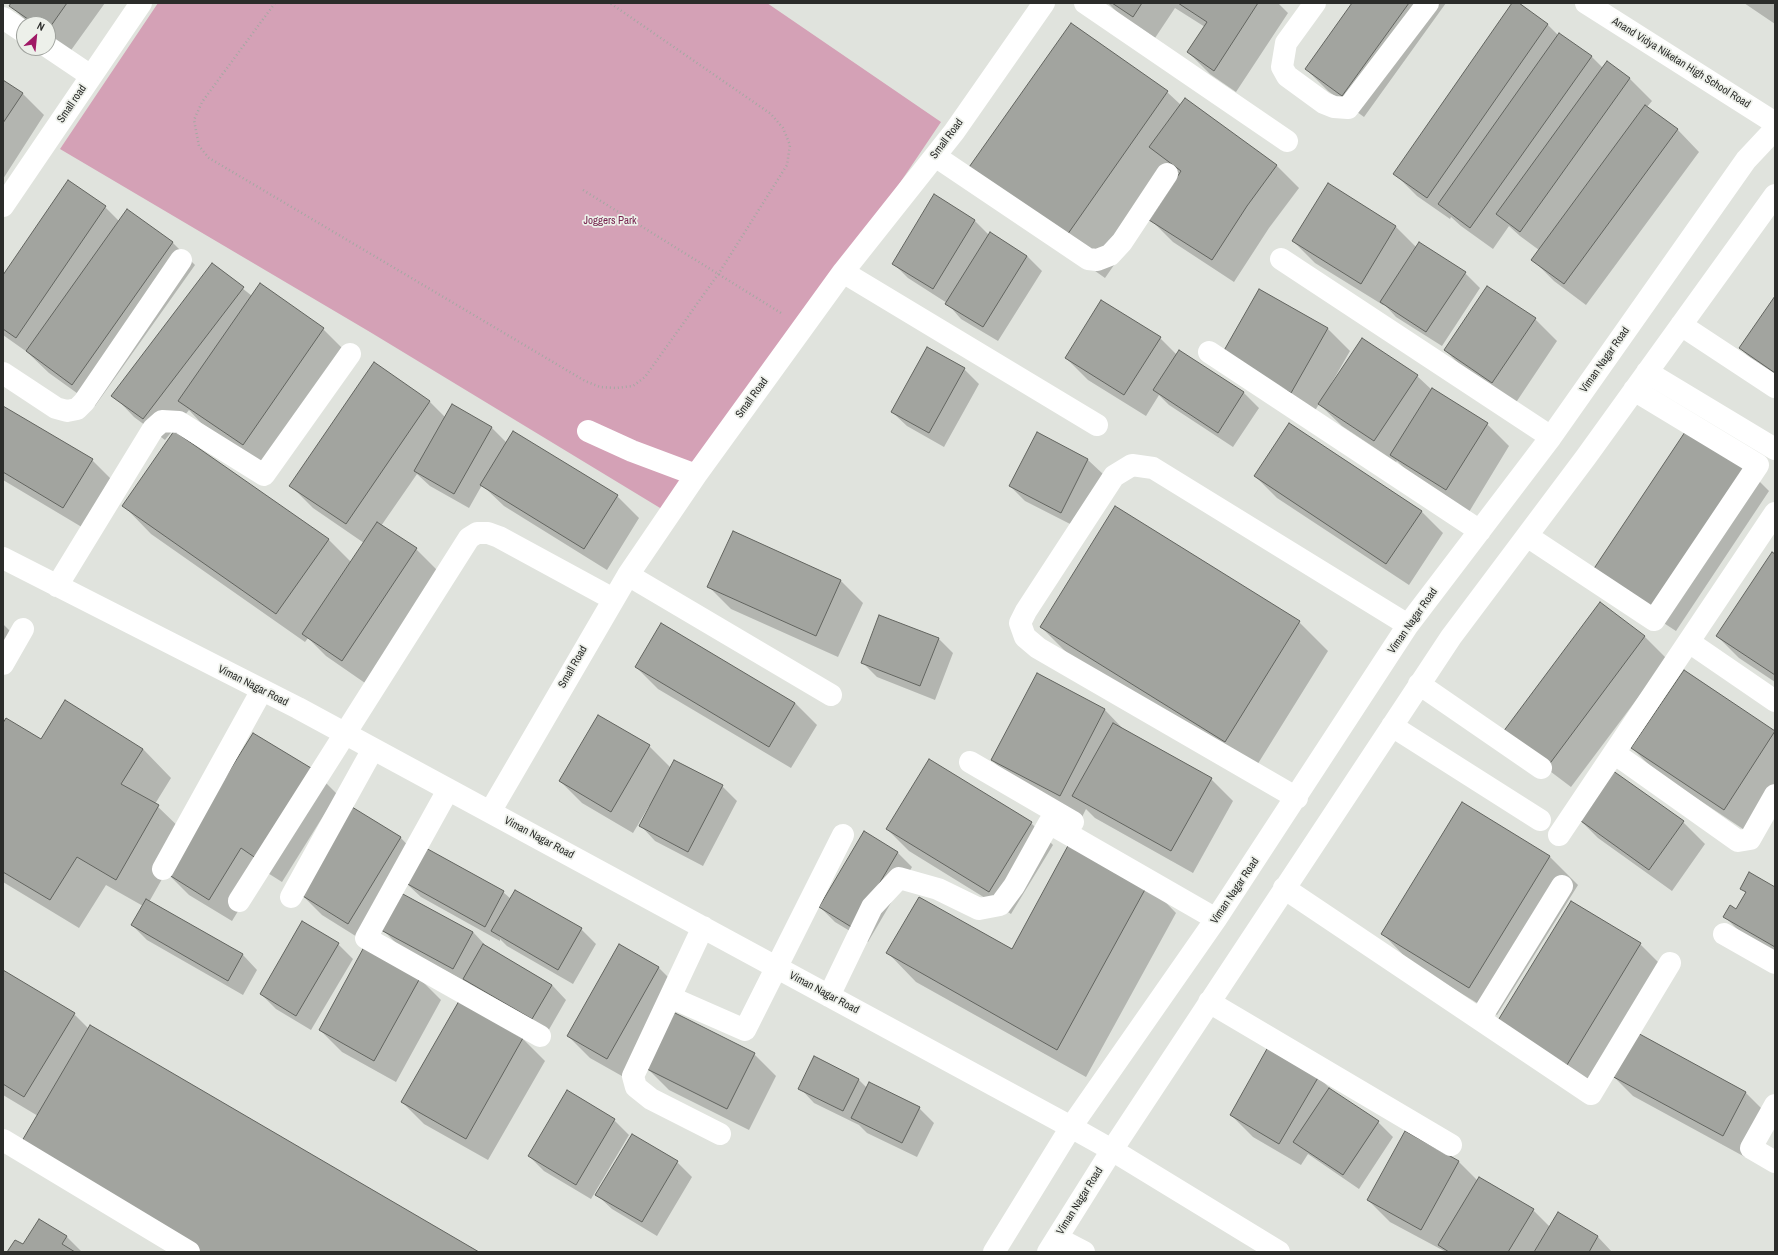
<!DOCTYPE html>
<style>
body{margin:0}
#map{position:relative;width:1778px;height:1255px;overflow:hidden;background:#e0e3dd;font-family:"Archivo Narrow",sans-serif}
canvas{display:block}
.frame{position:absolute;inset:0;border:4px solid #2b2c2a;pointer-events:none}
.north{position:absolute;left:16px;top:16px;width:40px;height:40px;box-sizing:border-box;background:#edf0ea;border:1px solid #9fa29d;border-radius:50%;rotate:27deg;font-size:11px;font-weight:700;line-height:16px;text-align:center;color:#2b2c2a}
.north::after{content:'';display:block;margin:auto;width:14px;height:18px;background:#a01966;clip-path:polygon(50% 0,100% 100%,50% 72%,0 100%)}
</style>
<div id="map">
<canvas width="1778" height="1255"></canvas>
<div class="frame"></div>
<div class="north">N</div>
</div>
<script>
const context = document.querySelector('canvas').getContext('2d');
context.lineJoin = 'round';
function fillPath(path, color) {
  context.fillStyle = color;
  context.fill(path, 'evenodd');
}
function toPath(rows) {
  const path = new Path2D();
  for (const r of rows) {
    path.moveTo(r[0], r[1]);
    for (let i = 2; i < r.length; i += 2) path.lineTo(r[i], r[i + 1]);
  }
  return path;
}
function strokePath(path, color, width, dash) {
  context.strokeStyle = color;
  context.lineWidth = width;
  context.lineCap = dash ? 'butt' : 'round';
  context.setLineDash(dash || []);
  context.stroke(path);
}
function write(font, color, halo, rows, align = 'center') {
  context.font = font + ' "Archivo Narrow",sans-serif';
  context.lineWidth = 3.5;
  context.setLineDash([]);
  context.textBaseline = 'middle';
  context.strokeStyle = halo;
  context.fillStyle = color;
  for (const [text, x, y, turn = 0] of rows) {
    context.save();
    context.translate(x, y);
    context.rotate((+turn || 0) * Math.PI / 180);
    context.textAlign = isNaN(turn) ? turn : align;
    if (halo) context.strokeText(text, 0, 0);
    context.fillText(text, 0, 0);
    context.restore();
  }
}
fillPath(toPath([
 [158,3,767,3,941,122,804,325,670,514,370,332,60,149]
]), '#d4a1b6');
fillPath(toPath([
 [13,3,105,3,69,53,48,38,48,24,29,24,11,6],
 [1108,3,1278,3,1288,13,1236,92,1210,74,1188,52,1205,27,1175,8,1155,38,1120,15],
 [1353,3,1446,3,1364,117,1328,91,1306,69],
 [1514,3,1517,3,1548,25,1559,36,1592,57,1603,68,1607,63,1630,79,1652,101,1647,107,1678,130,1699,152,1586,305,1554,281,1532,259,1539,250,1520,236,1509,226,1493,249,1461,226,1451,217,1450,219,1417,196,1395,174],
 [1744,3,1775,3,1775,24],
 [1071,24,1167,92,1181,105,1185,99,1277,166,1299,188,1269,228,1234,282,1173,242,1151,220,1180,175,1178,173,1105,278,1009,210],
 [3,81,22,93,44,115,3,179],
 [1328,184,1396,227,1417,248,1465,273,1480,288,1442,346,1396,317,1384,304,1383,305,1315,263,1293,241],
 [934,196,975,221,989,235,1027,256,1042,271,998,341,961,319,947,303,908,278,893,263],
 [105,207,119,221,127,210,173,243,195,265,95,406,49,373,27,352,3,335,3,277],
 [212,264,252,296,323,329,345,351,265,467,201,423,189,410,165,440,134,417,113,395],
 [1260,290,1328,329,1350,351,1331,384,1417,376,1432,390,1487,424,1509,446,1469,512,1413,477,1397,461,1396,462,1342,426,1319,404,1313,414,1245,376],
 [1775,297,1775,379,1762,370,1740,348],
 [1535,319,1557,341,1515,404,1467,372,1445,350],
 [1160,338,1177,355,1180,351,1244,393,1259,408,1233,447,1169,405,1159,395,1146,416,1088,380,1066,358],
 [964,369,979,384,944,447,907,426,892,412],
 [430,402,445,417,492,428,507,443,617,496,639,518,607,570,504,506,482,485,469,508,430,486,417,474,381,526,416,549,438,571,365,683,326,656,308,638,305,642,151,534,123,505,328,539,351,562,364,543,313,508,291,486],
 [3,407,92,460,114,482,85,529,3,480],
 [1037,434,1088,460,1103,474,1076,527,1025,501,1010,486],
 [1747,469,1769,491,1676,631,1616,592],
 [1255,476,1421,511,1443,533,1409,585,1277,498],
 [733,533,841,581,863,603,838,657,731,609,709,587],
 [1775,555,1775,682,1739,658,1717,636],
 [1600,604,1645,637,1667,659,1571,787,1526,753],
 [1299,622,1328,651,1254,770,1070,656,1041,627],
 [3,624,10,631,3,643],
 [938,638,953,653,935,700,877,677,862,662],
 [636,667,795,703,817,725,791,768,658,689],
 [1684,671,1775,733,1775,788,1746,831,1654,770,1632,748],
 [1037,675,1105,710,1127,733,1211,779,1233,801,1193,873,1095,818,1086,809,1082,817,1014,782,992,760],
 [3,725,42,740,143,749,171,778,155,804,187,835,149,902,243,955,257,970,243,995,147,940,132,925,143,906,106,885,79,928,3,882],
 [649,746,671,768,722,786,737,801,703,866,655,841,641,826,651,807,649,806,633,833,582,803,560,781],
 [315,772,337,794,282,882,263,870,232,921,189,895,167,873],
 [1576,816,1683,822,1705,844,1672,891,1598,838],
 [1031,823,1053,845,1011,914,909,851,887,829],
 [400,837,419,857,503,892,511,899,581,929,596,944,573,984,507,946,500,939,500,941,421,897,407,884,401,894,473,932,487,947,552,985,566,1000,547,1033,479,993,468,983,397,944,382,929,370,945,322,915,300,893],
 [898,853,912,867,868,942,835,922,820,907],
 [1549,856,1578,885,1497,1015,1411,963,1383,934],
 [1148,884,1176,913,1086,1077,916,982,888,953,1012,951],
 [1741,888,1775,888,1775,955,1747,939,1725,917,1736,910,1746,893],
 [338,944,353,959,311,1030,276,1009,261,994],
 [1640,944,1662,966,1589,1086,1520,1044],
 [658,967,680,989,629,1080,590,1058,568,1036],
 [3,971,74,1014,89,1029,477,1252,181,1252,38,1116,3,1095],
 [419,978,441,1000,396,1082,342,1052,320,1030],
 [459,1003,523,1039,545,1061,488,1160,424,1124,402,1102],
 [1635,1032,1746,1093,1768,1115,1745,1157,1633,1096,1611,1074],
 [754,1054,776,1076,749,1130,669,1090,647,1068],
 [815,1058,859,1080,867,1088,919,1108,934,1123,917,1157,867,1133,859,1125,814,1103,800,1088],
 [1318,1077,1336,1094,1378,1122,1393,1137,1359,1189,1308,1154,1301,1165,1253,1137,1231,1115],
 [614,1120,629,1135,591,1199,544,1171,529,1156],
 [1406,1133,1459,1162,1478,1181,1533,1210,1550,1227,1558,1213,1598,1237,1612,1252,1446,1252,1390,1222,1368,1200],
 [677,1162,692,1177,657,1236,612,1209,597,1195],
 [39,1220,67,1237,82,1252,9,1252,23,1246]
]), '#0003');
const building = toPath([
 [11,3,67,3,48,30,48,24,35,24,9,6,11,3],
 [1112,3,1142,3,1133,17,1112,3],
 [1178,3,1258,3,1214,71,1187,52,1207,22,1178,3],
 [1352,3,1409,3,1342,96,1305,69,1352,3],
 [1512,3,1519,3,1548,24,1427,198,1393,174,1512,3],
 [1071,23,1168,91,1065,238,967,170,1071,23],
 [1559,33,1592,56,1470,228,1438,204,1559,33],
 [1607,61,1630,78,1520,232,1496,214,1607,61],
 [3,80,23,93,3,123,3,80],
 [1185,98,1277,165,1247,206,1212,260,1149,220,1181,171,1149,147,1185,98],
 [1645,105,1678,129,1564,284,1531,260,1645,105],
 [68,180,106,206,16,338,3,329,3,275,68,180],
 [1328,183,1396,226,1361,284,1292,241,1328,183],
 [934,194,975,220,933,289,892,264,934,194],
 [127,209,173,242,72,385,26,351,127,209],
 [990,232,1027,256,983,327,945,304,990,232],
 [1419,242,1466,272,1426,332,1380,302,1419,242],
 [212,263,244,287,143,419,111,396,212,263],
 [260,283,324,328,243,445,178,401,260,283],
 [1487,286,1536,318,1492,383,1444,350,1487,286],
 [1259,289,1328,328,1291,393,1222,354,1259,289],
 [1775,296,1775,373,1739,348,1775,296],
 [1101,300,1161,337,1124,395,1065,358,1101,300],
 [1362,338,1418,375,1374,441,1318,404,1362,338],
 [927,347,965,368,929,433,891,412,927,347],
 [1179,350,1244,392,1218,433,1153,390,1179,350],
 [374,362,430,401,346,524,289,486,374,362],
 [1432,388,1488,423,1446,490,1390,455,1432,388],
 [452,404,492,427,454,494,414,471,452,404],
 [3,406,93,459,63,508,3,472,3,406],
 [1289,423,1422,511,1386,564,1254,476,1289,423],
 [1687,429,1747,469,1653,610,1593,570,1687,429],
 [174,431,329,539,276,614,122,506,174,431],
 [513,431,618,495,584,549,480,485,513,431],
 [1037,432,1088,459,1061,513,1009,486,1037,432],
 [1115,506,1300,621,1225,742,1040,627,1115,506],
 [377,522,417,548,342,661,302,634,377,522],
 [733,531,841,580,816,636,707,587,733,531],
 [1772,552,1775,554,1775,675,1716,636,1772,552],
 [1600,602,1645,636,1548,766,1503,732,1600,602],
 [879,615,939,638,920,686,861,663,879,615],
 [661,623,795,703,769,747,635,667,661,623],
 [1684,670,1775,731,1724,810,1631,748,1684,670],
 [1037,673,1105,709,1060,796,991,760,1037,673],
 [65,700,143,749,121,784,159,805,116,880,77,857,50,900,3,872,3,723,6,718,41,739,65,700],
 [598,715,650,745,611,812,559,781,598,715],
 [1113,723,1212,778,1171,851,1072,796,1113,723],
 [253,733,316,771,260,861,241,848,209,900,166,873,253,733],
 [929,759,1032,822,989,892,886,829,929,759],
 [674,760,723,785,688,852,639,826,674,760],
 [1609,768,1684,821,1649,870,1574,816,1609,768],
 [1462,802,1550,856,1469,988,1381,934,1462,802],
 [352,807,401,837,348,924,298,893,352,807],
 [864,831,898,852,853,928,819,907,864,831],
 [1070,842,1148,884,1057,1050,886,953,919,897,1012,949,1070,842],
 [424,847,504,891,485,927,404,882,424,847],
 [1749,872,1775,887,1775,947,1723,917,1730,905,1736,909,1746,892,1740,889,1749,872],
 [515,890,582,928,558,970,491,931,515,890],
 [401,893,473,932,453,969,381,930,401,893],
 [146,899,243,954,228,981,131,925,146,899],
 [1571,901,1641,943,1567,1065,1497,1022,1571,901],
 [302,921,339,943,296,1016,260,994,302,921],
 [483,944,552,985,532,1019,463,979,483,944],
 [619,944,659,967,607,1059,567,1036,619,944],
 [364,947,420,978,374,1061,319,1030,364,947],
 [3,970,75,1013,24,1097,3,1084,3,970],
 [459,1001,523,1038,466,1139,401,1102,459,1001],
 [673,1012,755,1053,727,1109,645,1068,673,1012],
 [90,1025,479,1252,200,1252,19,1146,90,1025],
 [1634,1031,1746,1092,1723,1136,1610,1075,1634,1031],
 [1268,1047,1319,1076,1279,1144,1230,1115,1268,1047],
 [814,1056,859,1079,843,1111,798,1089,814,1056],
 [869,1082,920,1107,902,1143,851,1118,869,1082],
 [1329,1088,1379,1121,1343,1175,1293,1142,1329,1088],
 [567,1090,615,1119,576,1185,528,1156,567,1090],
 [1405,1131,1459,1161,1421,1230,1367,1200,1405,1131],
 [632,1134,678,1161,642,1222,595,1195,632,1134],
 [1479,1177,1534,1209,1508,1252,1449,1252,1438,1245,1479,1177],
 [1558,1212,1598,1236,1589,1252,1534,1252,1558,1212],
 [39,1219,67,1236,62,1244,75,1252,7,1252,15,1240,23,1244,39,1219]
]);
fillPath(building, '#a2a49f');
strokePath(building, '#62645f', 1);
strokePath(toPath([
 [275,3,202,102,194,120,199,146,209,158,585,381,600,387,616,388,633,386,645,377,719,273,787,165,790,145,783,128,771,114,610,3],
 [583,190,781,313]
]), '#a5a8a3', 2.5, [1, 3]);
strokePath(toPath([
 [1085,3,1287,141],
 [1315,3,1286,43,1282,67,1287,76,1324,103,1334,107,1348,108,1428,3],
 [1586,3,1775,123],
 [3,18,24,32],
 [48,47,91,76],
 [935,156,1088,259,1097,260,1110,255,1122,242,1167,174],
 [3,206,141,3],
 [1281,259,1551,437],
 [843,272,1097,425],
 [1681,325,1775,387],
 [1209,352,1480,531],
 [1647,372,1775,449],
 [3,373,56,408,67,411,77,409,84,402,181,260],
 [588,431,632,451,696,475],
 [1527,536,1654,620,1758,465,1634,390],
 [3,558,298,708,1071,1127,1112,1150,1279,1252],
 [628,575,831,695],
 [57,586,153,429,162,421,179,422,264,475,350,354],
 [1689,642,1775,701],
 [3,664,23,629],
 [1419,684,1541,768],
 [1392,726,1540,820],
 [1614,753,1738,841,1750,839,1775,795],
 [970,762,1073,822],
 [448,790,366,938,540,1036],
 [1297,798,1038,648,1025,637,1020,623,1026,611,1114,476,1132,465,1153,468,1408,625],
 [490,812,628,575,696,475,843,272,954,132,1044,3],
 [1559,835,1775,513],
 [163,869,262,690],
 [1284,888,1591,1094,1670,963],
 [291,897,373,749],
 [239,901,469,538,477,533,488,533,499,537,613,599],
 [703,927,633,1076,636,1087,651,1099,720,1134],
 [1724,934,1775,963],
 [829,996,872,907,899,878,938,889,979,909,1000,905,1014,886,1049,823,1216,919],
 [672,998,745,1030,843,835],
 [1209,1002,1451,1145],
 [1480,1019,1562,886],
 [1775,1105,1751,1148,1775,1162],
 [3,1140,189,1252],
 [1057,1238,1084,1252],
 [994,1252,1071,1127,1216,919,1408,625,1551,437,1746,160,1775,129],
 [1048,1252,1112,1150,1451,637,1586,457,1775,195]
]), '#fff', 22);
write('11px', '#2b2c2a', '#edf0ea', [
 ["Anand Vidya Niketan High School Road",1681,63,32],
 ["Small road",72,104,-56],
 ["Small Road",947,139,-53],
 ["Viman Nagar Road",1605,360,-55],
 ["Small Road",752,398,-54],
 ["Viman Nagar Road",1413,621,-55],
 ["Small Road",573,667,-60],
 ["Viman Nagar Road",253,686,27],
 ["Viman Nagar Road",539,838,28],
 ["Viman Nagar Road",1235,891,-56],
 ["Viman Nagar Road",824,993,28],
 ["Viman Nagar Road",1080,1201,-58]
]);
write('11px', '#76234e', '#edf0ea', [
 ["Joggers Park",610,221]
]);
</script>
